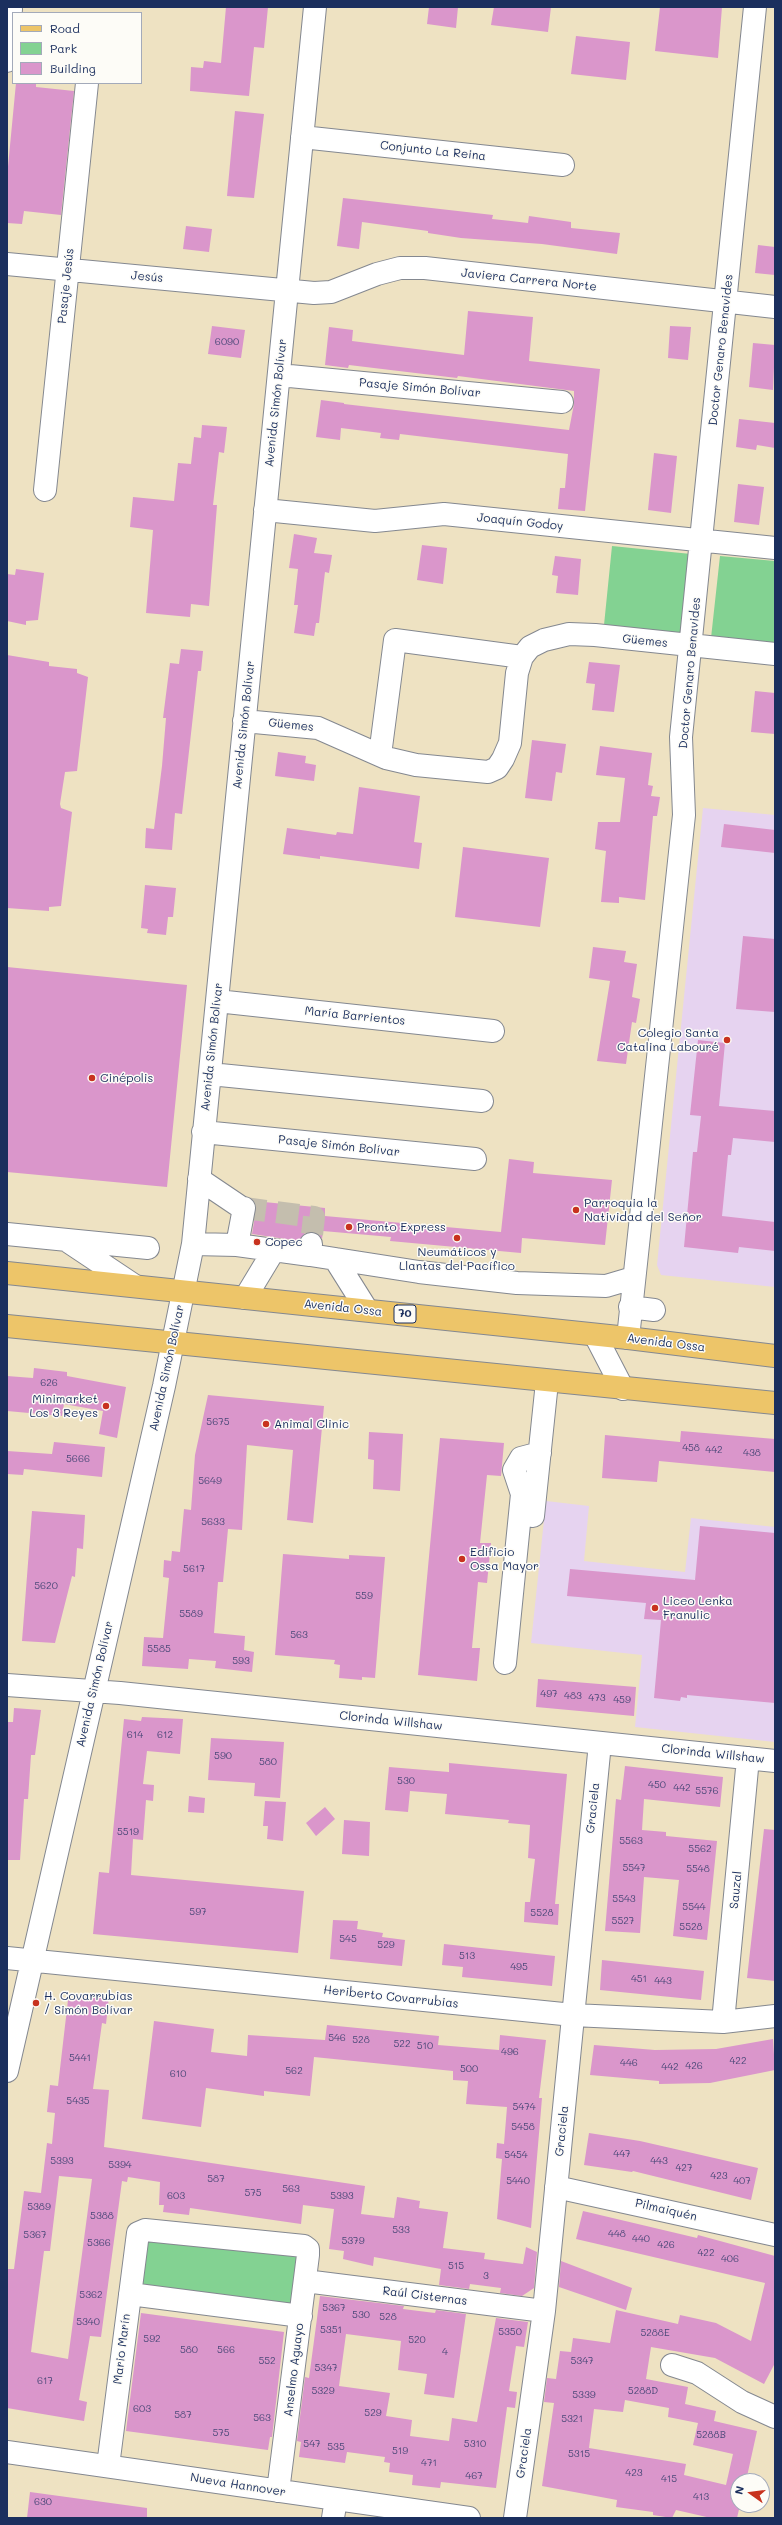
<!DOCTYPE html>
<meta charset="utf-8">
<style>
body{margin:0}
#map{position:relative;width:782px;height:2525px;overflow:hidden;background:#eee2c2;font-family:Mali,sans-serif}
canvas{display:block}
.frame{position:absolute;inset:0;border:8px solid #1b2f5e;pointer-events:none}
.legend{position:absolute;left:12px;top:12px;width:130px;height:72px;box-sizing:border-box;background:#fdfcf7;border:1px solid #a3aaba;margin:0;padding:5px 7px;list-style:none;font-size:12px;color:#1b2f5e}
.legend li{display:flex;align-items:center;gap:8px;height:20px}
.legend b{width:20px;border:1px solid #a3aaba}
.north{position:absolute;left:730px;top:2473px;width:40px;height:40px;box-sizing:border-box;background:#fdfcf7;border:1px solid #a3aaba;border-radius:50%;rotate:284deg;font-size:11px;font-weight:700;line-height:16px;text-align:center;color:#1b2f5e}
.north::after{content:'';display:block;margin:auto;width:14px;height:18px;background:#c8321e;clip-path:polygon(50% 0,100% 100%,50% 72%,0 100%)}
</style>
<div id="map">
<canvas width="782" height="2525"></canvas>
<div class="frame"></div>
<ul class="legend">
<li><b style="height:5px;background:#edc569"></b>Road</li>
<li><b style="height:11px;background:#83d292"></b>Park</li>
<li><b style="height:11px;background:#da96cb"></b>Building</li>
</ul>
<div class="north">N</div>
</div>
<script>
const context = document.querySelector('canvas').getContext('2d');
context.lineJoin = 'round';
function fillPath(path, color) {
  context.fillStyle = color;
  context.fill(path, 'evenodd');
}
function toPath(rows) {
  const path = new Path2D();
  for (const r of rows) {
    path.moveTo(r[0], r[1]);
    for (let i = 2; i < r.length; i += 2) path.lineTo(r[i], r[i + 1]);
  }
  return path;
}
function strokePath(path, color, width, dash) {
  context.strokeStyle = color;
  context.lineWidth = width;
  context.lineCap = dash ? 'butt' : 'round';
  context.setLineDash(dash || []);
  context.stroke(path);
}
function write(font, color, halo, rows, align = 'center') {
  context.font = font + ' Mali,sans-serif';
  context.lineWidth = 3;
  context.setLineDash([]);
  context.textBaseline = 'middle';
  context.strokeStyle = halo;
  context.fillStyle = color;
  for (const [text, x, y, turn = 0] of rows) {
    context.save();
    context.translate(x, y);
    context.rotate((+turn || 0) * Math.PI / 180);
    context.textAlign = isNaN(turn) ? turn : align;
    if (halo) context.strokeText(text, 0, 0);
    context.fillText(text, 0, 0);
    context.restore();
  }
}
fillPath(toPath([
 [703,808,775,815,775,1287,661,1275,657,1265],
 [546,1501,589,1506,584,1561,685,1572,691,1518,775,1527,775,1742,635,1727,642,1655,531,1643]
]), '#e6d3f0');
fillPath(toPath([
 [612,546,691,554,683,633,604,625],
 [720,556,775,561,775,644,711,638],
 [140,2238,302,2254,297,2309,134,2287]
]), '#83d292');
fillPath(toPath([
 [226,7,268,7,264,48,254,47,249,96,190,91,191,67,203,68,204,61,221,63],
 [429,7,458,7,456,28,427,24],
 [494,7,551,7,548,32,491,25],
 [660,7,722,7,718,58,655,51],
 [576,36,630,42,626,80,571,74],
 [16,83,36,83,36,87,74,91,61,215,24,211,22,224,7,223,7,177],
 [235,111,264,114,254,198,227,196],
 [343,198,493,215,492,219,511,221,528,223,529,216,571,222,571,228,620,233,617,254,542,244,461,238,428,233,428,231,362,222,359,249,337,246],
 [186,226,212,229,209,252,183,249],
 [758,245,775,247,775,275,755,273],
 [468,311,533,317,529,361,600,369,585,511,558,509,560,488,565,488,568,454,400,434,399,440,380,438,381,433,341,428,340,440,316,437,321,400,344,403,344,404,569,430,574,404,574,391,458,376,457,378,349,365,348,368,325,365,329,327,353,330,352,341,464,355],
 [212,326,245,330,241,358,208,354],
 [670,326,691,327,688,360,668,358],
 [753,343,775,345,773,390,749,387],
 [739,419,775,423,775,448,757,445,756,450,736,447],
 [202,425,227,427,224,453,219,452,213,505,217,505,209,606,191,604,190,617,146,613,153,530,130,527,133,497,174,501,178,463,191,464,194,437,201,438],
 [654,453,677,456,671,513,648,510],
 [738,484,764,487,759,525,734,522],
 [294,534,317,538,314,553,332,555,329,573,325,572,319,623,316,623,314,636,294,633,298,605,294,605,298,569,289,568],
 [422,545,447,548,443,584,417,580],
 [555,556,581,559,578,595,556,593,558,576,552,575],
 [16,569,44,573,38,620,26,621,26,625,7,621,7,574,15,575],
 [181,649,203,651,201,671,198,671,182,814,175,813,172,850,145,848,146,828,154,829,162,766,166,718,163,718,170,663,179,664],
 [7,655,49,662,49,666,77,669,77,673,88,677,77,771,65,772,60,804,61,808,72,812,61,906,49,907,49,911,7,908],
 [589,662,620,665,614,712,592,710,595,684,586,683],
 [755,691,775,693,775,734,751,732],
 [532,740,566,744,562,773,556,772,552,801,525,798],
 [600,746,652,753,648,785,653,786,651,796,660,797,657,816,653,816,645,900,619,897,619,903,601,902,606,851,595,849,598,822,620,822,625,778,596,775],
 [278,752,306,756,305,763,316,765,314,781,275,776],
 [359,787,420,796,414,842,422,843,419,869,320,856,320,859,283,854,287,828,336,835,337,832,353,834],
 [724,824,775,830,775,853,721,847],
 [463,847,549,858,540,927,455,917],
 [145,885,176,888,173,917,168,917,166,935,147,933,148,929,141,928],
 [743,936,775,939,775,1012,736,1009],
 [593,947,626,951,624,962,637,964,632,997,640,999,636,1023,632,1022,626,1064,597,1061,610,981,589,978],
 [7,967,187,985,167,1187,7,1172],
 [698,1040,725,1043,719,1106,775,1111,775,1142,733,1138,731,1155,728,1155,722,1216,775,1222,775,1251,739,1247,738,1253,684,1247,693,1152,697,1152,701,1116,690,1115],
 [509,1159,534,1162,533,1173,612,1180,605,1245,522,1238,521,1253,390,1241,391,1237,323,1231,322,1239,318,1234,312,1232,305,1233,299,1241,252,1234,256,1210,254,1201,325,1208,325,1216,501,1232],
 [34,1368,67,1372,67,1376,126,1387,117,1438,99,1434,103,1411,64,1404,62,1416,7,1411,7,1376,33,1378],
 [208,1395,324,1406,313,1523,287,1520,293,1450,247,1445,242,1530,228,1529,223,1582,218,1582,214,1633,245,1636,244,1650,254,1652,252,1672,215,1668,216,1661,189,1659,188,1669,142,1666,144,1637,163,1638,169,1578,163,1577,164,1560,171,1561,172,1551,180,1552,184,1509,191,1510,195,1455],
 [681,1431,775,1439,775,1472,659,1461,657,1482,602,1478,605,1435,680,1442],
 [369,1432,403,1434,400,1491,373,1489,374,1460,368,1459],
 [440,1438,504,1443,501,1476,487,1475,480,1543,491,1543,487,1583,478,1582,472,1648,480,1648,477,1681,418,1675],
 [54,1442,105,1447,102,1477,24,1469,23,1475,7,1474,7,1451,52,1454],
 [32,1511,85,1515,83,1549,77,1548,75,1577,72,1576,55,1643,22,1641],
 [700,1526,775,1533,775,1703,687,1695,687,1698,681,1697,680,1701,654,1698,661,1620,644,1619,646,1603,567,1596,570,1569,695,1580],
 [283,1554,349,1559,349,1555,385,1557,375,1678,362,1677,362,1680,339,1678,340,1665,334,1664,335,1660,275,1655],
 [538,1679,636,1687,634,1716,536,1707],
 [14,1708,41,1710,35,1755,31,1755,28,1799,24,1799,20,1860,7,1860,7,1722,13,1722],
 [142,1717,183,1719,180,1754,147,1751,143,1784,154,1785,153,1801,146,1800,143,1840,133,1839,131,1875,304,1891,298,1953,93,1934,99,1872,109,1873,124,1719,141,1721],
 [211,1738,284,1742,280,1798,254,1796,255,1783,208,1780],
 [449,1763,567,1774,555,1904,559,1904,558,1925,524,1922,525,1902,530,1902,535,1859,528,1858,530,1825,508,1823,509,1820,445,1814,447,1794,410,1791,408,1812,385,1810,389,1767,449,1772],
 [625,1766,723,1777,720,1807,644,1799,642,1830,666,1832,666,1836,717,1841,707,1940,673,1936,679,1880,644,1877,640,1933,605,1931,616,1799,621,1800],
 [189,1796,205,1798,204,1813,188,1812],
 [265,1801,286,1802,283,1841,267,1839,268,1826,263,1826],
 [325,1807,335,1819,316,1836,306,1823],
 [344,1820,370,1822,369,1856,342,1854],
 [764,1829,775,1830,775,1981,747,1978],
 [333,1920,358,1921,357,1929,383,1933,382,1937,405,1940,402,1966,330,1959],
 [444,1944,555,1956,552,1986,462,1977,463,1967,442,1965],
 [602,1960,704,1971,701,2000,600,1990],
 [74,1994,109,1997,106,2024,102,2023,93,2089,109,2090,104,2147,365,2186,361,2214,394,2218,397,2197,420,2201,419,2208,448,2212,443,2248,485,2253,484,2259,523,2264,526,2247,537,2252,534,2288,522,2296,500,2293,501,2288,470,2284,469,2289,439,2285,441,2269,374,2257,373,2266,343,2259,344,2251,329,2249,334,2209,303,2205,301,2224,190,2208,189,2215,163,2212,164,2205,159,2205,160,2182,128,2177,127,2182,122,2181,101,2337,90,2336,79,2400,87,2402,84,2421,7,2408,8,2269,14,2269,24,2191,41,2193,47,2143,52,2144,55,2113,47,2112,50,2085,58,2086,68,2000,73,2000],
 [59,2176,92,2179,68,2359,31,2352,44,2251,50,2251],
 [154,2021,214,2029,211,2052,247,2056,248,2035,325,2040,327,2025,439,2036,438,2045,499,2050,500,2035,546,2040,539,2098,542,2098,531,2228,497,2219,502,2159,496,2158,497,2143,504,2144,507,2107,466,2104,468,2081,453,2080,453,2071,314,2057,310,2096,264,2091,264,2096,206,2088,201,2127,142,2119],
 [773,2039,775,2070,710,2083,659,2084,659,2081,590,2075,594,2045,655,2050,716,2049],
 [589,2133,640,2141,758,2168,751,2200,633,2171,632,2172,584,2165],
 [583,2211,697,2238,698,2235,775,2256,775,2363,764,2384,715,2358,651,2347,646,2379,688,2387,685,2404,716,2411,714,2421,757,2431,746,2481,738,2481,740,2505,737,2518,711,2518,676,2510,672,2518,653,2515,653,2512,616,2507,617,2500,542,2486,554,2403,544,2402,547,2378,556,2379,560,2351,571,2352,573,2338,610,2343,616,2310,678,2324,680,2315,716,2323,751,2341,765,2283,576,2239],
 [625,2400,669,2408,668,2417,698,2423,693,2445,733,2454,726,2485,684,2475,686,2464,589,2448,594,2409,623,2412],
 [561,2261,632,2288,626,2310,559,2287],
 [320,2296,404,2306,403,2309,435,2313,436,2310,466,2314,454,2398,424,2394,427,2374,398,2370,401,2341,346,2334,339,2386,390,2393,386,2416,412,2420,410,2436,449,2441,452,2418,477,2422,496,2318,528,2322,524,2347,516,2346,509,2391,517,2392,515,2408,507,2407,496,2488,441,2482,440,2488,412,2485,413,2475,389,2472,390,2463,384,2462,385,2457,347,2452,345,2463,299,2457,301,2442,297,2441,305,2377,309,2378],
 [141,2313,284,2332,272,2437,270,2437,268,2450,126,2431],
 [30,2492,147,2508,147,2518,27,2518]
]), '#da96cb');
strokePath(toPath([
 [244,1208,314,1217,311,1244]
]), '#c4beae', 22, [22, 11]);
const minor = toPath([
 [7,61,11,9],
 [302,137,563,165],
 [7,264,314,293,331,292,377,274,400,268,425,268,775,307],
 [279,375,562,402],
 [45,490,87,83],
 [265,510,375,521,444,514,775,548],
 [244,721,318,728,386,758,416,765,488,772,497,768,503,759,510,743,517,673,522,657,530,647,544,640,569,634,595,635,775,654],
 [380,755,395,640,522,657],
 [217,1001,493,1031],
 [210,1074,482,1101],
 [203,1132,475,1159],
 [199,1179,242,1208],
 [244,1208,237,1245,310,1255,311,1244],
 [7,1234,148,1248],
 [69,1242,135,1286],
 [193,1244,237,1245],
 [310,1255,419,1272,517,1283,606,1286,633,1278],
 [335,1259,367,1310],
 [245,1298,274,1250],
 [630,1307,654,1310],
 [595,1335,623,1389],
 [628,1338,684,815,681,737,755,7],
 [533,1516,547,1382],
 [505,1663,522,1494,514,1470,521,1458,540,1453],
 [7,1685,120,1693,775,1761],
 [7,1958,573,2015,723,2022,775,2016],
 [723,2022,748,1758],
 [7,2071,164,1386,193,1244,315,7],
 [556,2187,775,2235],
 [305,2281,544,2311],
 [130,2294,301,2316],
 [672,2365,697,2373,742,2402,775,2417],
 [7,2452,469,2518],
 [108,2466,138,2233,145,2230,304,2246,308,2249,308,2255,278,2491],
 [333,2518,336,2499],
 [515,2518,544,2311,600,1743]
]);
const major = toPath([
 [7,1273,628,1338,775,1356],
 [7,1326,775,1403]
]);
strokePath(minor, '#848890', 24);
strokePath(major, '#848890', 24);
strokePath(minor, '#fff', 22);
strokePath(major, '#edc569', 22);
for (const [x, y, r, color] of [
 [727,1040,4,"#c8321e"],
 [92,1078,4,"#c8321e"],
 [576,1210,4,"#c8321e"],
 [349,1227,4,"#c8321e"],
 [457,1238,4,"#c8321e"],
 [257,1242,4,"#c8321e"],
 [106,1406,4,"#c8321e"],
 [266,1424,4,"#c8321e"],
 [462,1559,4,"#c8321e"],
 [655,1608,4,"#c8321e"],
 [36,2003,4,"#c8321e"]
]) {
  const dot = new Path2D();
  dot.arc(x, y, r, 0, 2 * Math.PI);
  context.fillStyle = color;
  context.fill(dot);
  strokePath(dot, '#fdfcf7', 1.5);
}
write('10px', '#4b4979', null, [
 ["6090",227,342],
 ["626",49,1383],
 ["5675",218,1422],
 ["458",691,1448],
 ["442",714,1450],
 ["438",752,1453],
 ["5666",78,1459],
 ["5649",210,1481],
 ["5633",213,1522],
 ["5617",194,1569],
 ["5620",46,1586],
 ["559",364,1596],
 ["5589",191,1614],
 ["563",299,1635],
 ["5585",159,1649],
 ["593",241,1661],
 ["497",549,1694],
 ["483",573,1696],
 ["473",597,1698],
 ["459",622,1700],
 ["614",135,1735],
 ["612",165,1735],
 ["590",223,1756],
 ["580",268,1762],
 ["530",406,1781],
 ["450",657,1785],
 ["442",682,1788],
 ["5576",707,1791],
 ["5519",128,1832],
 ["5563",631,1841],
 ["5562",700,1849],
 ["5547",634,1868],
 ["5548",698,1869],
 ["5543",624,1899],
 ["5544",694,1907],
 ["597",198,1912],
 ["5528",542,1913],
 ["5527",623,1921],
 ["5528",691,1927],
 ["545",348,1939],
 ["529",386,1945],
 ["513",467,1956],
 ["495",519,1967],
 ["451",639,1979],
 ["443",663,1981],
 ["546",337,2038],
 ["528",361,2040],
 ["522",402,2044],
 ["510",425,2046],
 ["496",510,2052],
 ["5441",80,2058],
 ["422",738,2061],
 ["446",629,2063],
 ["426",694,2066],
 ["442",670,2067],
 ["500",469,2069],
 ["562",294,2071],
 ["610",178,2074],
 ["5435",78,2101],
 ["5474",524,2107],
 ["5458",523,2127],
 ["447",622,2154],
 ["5454",516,2155],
 ["5393",62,2161],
 ["443",659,2161],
 ["5394",120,2165],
 ["427",684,2168],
 ["423",719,2176],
 ["587",216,2179],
 ["5440",518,2181],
 ["407",742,2181],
 ["563",291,2189],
 ["575",253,2193],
 ["603",176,2196],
 ["5393",342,2196],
 ["5389",39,2207],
 ["5388",102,2216],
 ["533",401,2230],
 ["448",617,2234],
 ["5367",35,2235],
 ["440",641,2239],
 ["5379",353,2241],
 ["5366",99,2243],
 ["426",666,2245],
 ["422",706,2253],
 ["406",730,2259],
 ["515",456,2266],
 ["3",486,2276],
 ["5362",91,2295],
 ["5367",334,2308],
 ["530",361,2315],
 ["528",388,2317],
 ["5340",88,2322],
 ["5351",331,2330],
 ["5350",510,2332],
 ["5288E",655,2333],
 ["592",152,2339],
 ["520",417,2340],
 ["580",189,2350],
 ["566",226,2350],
 ["4",445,2352],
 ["552",267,2361],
 ["5347",582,2361],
 ["5347",326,2368],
 ["617",45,2381],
 ["5329",323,2391],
 ["5288D",643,2391],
 ["5339",584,2395],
 ["603",142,2409],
 ["529",373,2413],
 ["587",183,2415],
 ["563",262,2418],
 ["5321",572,2419],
 ["575",221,2433],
 ["5288B",711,2435],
 ["547",312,2444],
 ["5310",475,2444],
 ["535",336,2447],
 ["519",400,2451],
 ["5315",579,2454],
 ["471",429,2463],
 ["423",634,2473],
 ["467",474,2476],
 ["415",669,2479],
 ["413",701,2497],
 ["630",43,2502]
]);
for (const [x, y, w] of [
 [405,1314,22]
]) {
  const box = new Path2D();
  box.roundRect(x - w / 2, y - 9, w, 18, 3);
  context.fillStyle = '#fdfcf7';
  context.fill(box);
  strokePath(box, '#1b2f5e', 1);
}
write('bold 11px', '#1b2f5e', null, [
 ["70",405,1314]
]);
write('12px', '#1b2f5e', '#fdfcf7', [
 ["Conjunto La Reina",433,151,6],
 ["Jesús",147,277,5],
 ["Javiera Carrera Norte",529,280,6],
 ["Pasaje Jesús",66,286,-84],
 ["Doctor Genaro Benavides",721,350,-84],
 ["Pasaje Simón Bolívar",420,388,5],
 ["Avenida Simón Bolívar",276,403,-84],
 ["Joaquín Godoy",520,522,6],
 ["Güemes",645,641,6],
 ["Doctor Genaro Benavides",690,673,-85],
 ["Avenida Simón Bolívar",244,725,-84],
 ["Güemes",291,725,6],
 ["María Barrientos",355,1016,6],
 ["Avenida Simón Bolívar",212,1047,-84],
 ["Pasaje Simón Bolívar",339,1146,6],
 ["Avenida Ossa",343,1308,6],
 ["Avenida Ossa",666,1343,7],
 ["Avenida Simón Bolívar",167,1368,-78],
 ["Avenida Simón Bolívar",95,1684,-77],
 ["Clorinda Willshaw",391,1721,6],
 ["Clorinda Willshaw",713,1754,6],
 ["Graciela",593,1808,-84],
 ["Sauzal",736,1890,-84],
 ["Heriberto Covarrubias",391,1997,6],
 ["Graciela",562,2131,-84],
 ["Pilmaiquén",666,2210,13],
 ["Raúl Cisternas",425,2296,7],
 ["Mario Marín",122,2349,-83],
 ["Anselmo Aguayo",294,2370,-83],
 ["Graciela",524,2453,-82],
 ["Nueva Hannover",238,2485,9]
]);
write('12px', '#1b2f5e', '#fdfcf7', [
 ["Colegio Santa",719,1033,"right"],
 ["Catalina Labouré",719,1047,"right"],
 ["Cinépolis",100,1078],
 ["Parroquia la",584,1203],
 ["Natividad del Señor",584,1217],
 ["Pronto Express",357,1227],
 ["Copec",265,1242],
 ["Neumáticos y",457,1252,"center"],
 ["Llantas del Pacífico",457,1266,"center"],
 ["Minimarket",98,1399,"right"],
 ["Los 3 Reyes",98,1413,"right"],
 ["Animal Clinic",274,1424],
 ["Edificio",470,1552],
 ["Ossa Mayor",470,1566],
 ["Liceo Lenka",663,1601],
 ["Franulic",663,1615],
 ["H. Covarrubias",44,1996],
 ["/ Simón Bolívar",44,2010]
], 'left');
</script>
